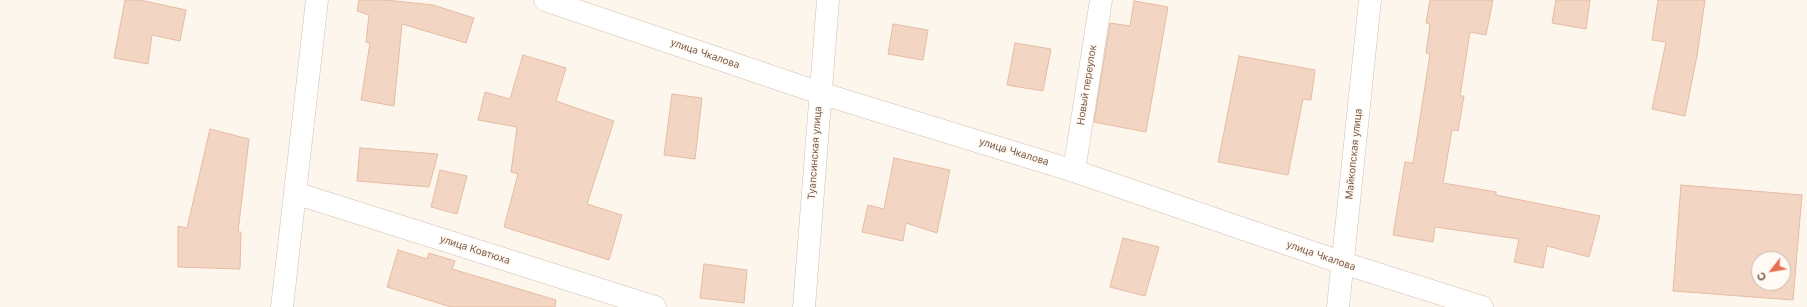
<!DOCTYPE html>
<meta charset="utf-8">
<style>
body{margin:0}
#map{position:relative;width:1807px;height:307px;overflow:hidden;background:#fdf6ec;font-family:Inter,sans-serif}
canvas{display:block}
.north{position:absolute;left:1751px;top:251px;width:40px;height:40px;box-sizing:border-box;background:#fffaf3;border:1px solid #cabbb1;border-radius:50%;rotate:239deg;font-size:11px;font-weight:700;line-height:16px;text-align:center;color:#7a5c4d}
.north::after{content:'';display:block;margin:auto;width:14px;height:18px;background:#e76f51;clip-path:polygon(50% 0,100% 100%,50% 72%,0 100%)}
</style>
<div id="map">
<canvas width="1807" height="307"></canvas>
<div class="north">С</div>
</div>
<script>
const context = document.querySelector('canvas').getContext('2d');
context.lineJoin = 'round';
function fillPath(path, color) {
  context.fillStyle = color;
  context.fill(path, 'evenodd');
}
function toPath(rows) {
  const path = new Path2D();
  for (const r of rows) {
    path.moveTo(r[0], r[1]);
    for (let i = 2; i < r.length; i += 2) path.lineTo(r[i], r[i + 1]);
  }
  return path;
}
function strokePath(path, color, width, dash) {
  context.strokeStyle = color;
  context.lineWidth = width;
  context.lineCap = dash ? 'butt' : 'round';
  context.setLineDash(dash || []);
  context.stroke(path);
}
function write(font, color, halo, rows, align = 'center') {
  context.font = font + ' Inter,sans-serif';
  context.lineWidth = 3;
  context.setLineDash([]);
  context.textBaseline = 'middle';
  context.strokeStyle = halo;
  context.fillStyle = color;
  for (const [text, x, y, turn = 0] of rows) {
    context.save();
    context.translate(x, y);
    context.rotate((+turn || 0) * Math.PI / 180);
    context.textAlign = isNaN(turn) ? turn : align;
    if (halo) context.strokeText(text, 0, 0);
    context.fillText(text, 0, 0);
    context.restore();
  }
}
const building = toPath([
 [125,0,140,0,186,10,180,41,152,35,148,64,114,58,125,0],
 [359,0,386,0,433,5,474,18,466,43,402,24,394,106,361,100,370,43,366,42,369,15,357,11,359,0],
 [1430,0,1493,0,1486,35,1470,32,1460,96,1464,96,1458,131,1452,130,1443,183,1496,192,1496,195,1600,216,1589,257,1547,246,1543,268,1514,262,1519,239,1435,227,1433,242,1393,235,1405,162,1413,163,1430,54,1426,53,1430,24,1426,23,1430,0],
 [1556,0,1590,0,1586,29,1552,23,1556,0],
 [1658,0,1705,0,1697,56,1685,116,1652,109,1666,42,1652,40,1658,0],
 [1134,1,1168,7,1146,132,1094,122,1110,23,1130,26,1134,1],
 [893,24,928,30,923,60,888,54,893,24],
 [1015,43,1051,49,1043,91,1007,85,1015,43],
 [523,55,566,68,556,101,614,121,587,204,622,215,609,260,504,227,518,174,511,172,517,127,478,120,485,92,510,99,523,55],
 [1239,56,1315,70,1311,100,1303,99,1288,175,1218,162,1239,56],
 [672,94,702,98,695,159,664,155,672,94],
 [210,129,249,139,238,232,241,232,240,269,178,267,178,226,187,228,210,129],
 [360,148,438,154,429,187,357,181,360,148],
 [894,158,950,170,937,233,906,223,903,241,862,232,868,205,884,209,894,158],
 [440,170,467,176,457,214,431,207,440,170],
 [1681,185,1802,195,1793,300,1673,291,1681,185],
 [1759,259,1783,259,1783,283,1759,283,1759,259],
 [1123,238,1159,247,1145,296,1110,287,1123,238],
 [398,250,427,259,429,253,455,261,452,269,556,300,555,307,451,307,387,287,398,250],
 [704,264,747,270,744,303,700,298,704,264]
]);
fillPath(building, '#f3d5c3');
strokePath(building, '#e6bba3', 1);
const street = toPath([
 [545,0,820,93,1074,171,1343,263,1482,307],
 [1074,171,1101,0],
 [295,193,655,307],
 [282,307,317,0],
 [804,307,828,0],
 [1338,307,1370,0]
]);
strokePath(street, '#d1beb0', 23);
strokePath(street, '#fff', 22);
write('10px', '#7a5c4d', '#fffaf3', [
 ["улица Чкалова",705,54,19],
 ["Новый переулок",1087,85,-81],
 ["улица Чкалова",1014,152,17],
 ["Туапсинская улица",815,153,-86],
 ["Майкопская улица",1354,154,-84],
 ["улица Ковтюха",475,250,18],
 ["улица Чкалова",1321,256,19]
]);
</script>
